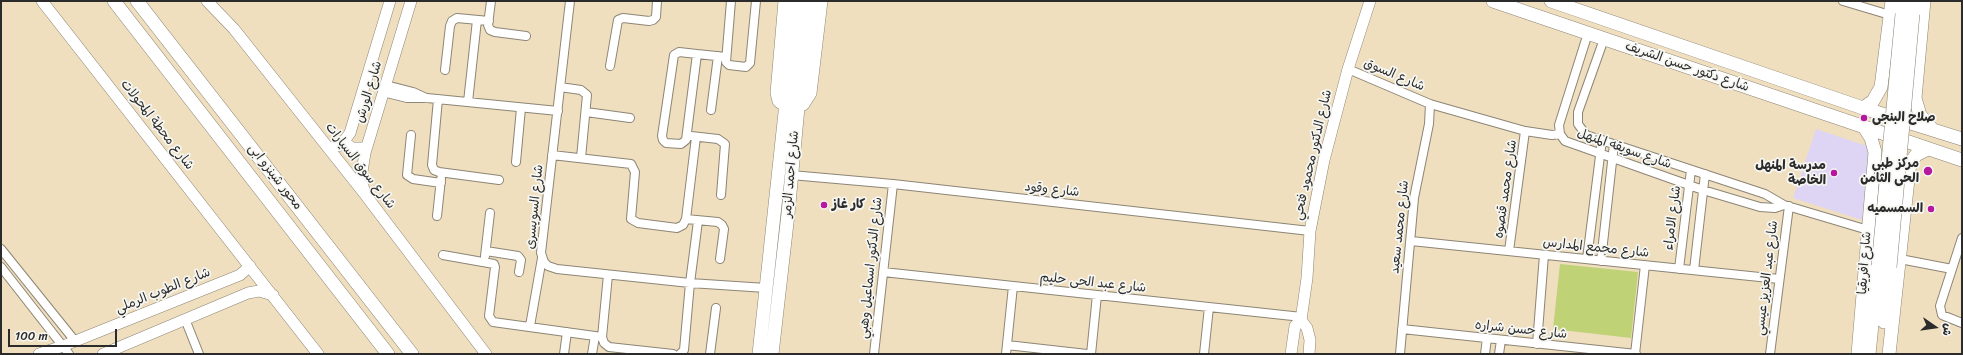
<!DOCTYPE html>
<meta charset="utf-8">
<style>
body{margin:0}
#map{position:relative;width:1963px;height:355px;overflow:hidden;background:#efdfbf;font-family:Sriracha,"Playpen Sans Arabic",sans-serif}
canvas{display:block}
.frame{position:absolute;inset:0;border:2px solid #2b2b2b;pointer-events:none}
.north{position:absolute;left:1915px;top:307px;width:40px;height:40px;-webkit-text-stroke:3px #f6f6f2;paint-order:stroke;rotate:103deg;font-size:11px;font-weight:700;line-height:16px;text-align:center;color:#2b2b2b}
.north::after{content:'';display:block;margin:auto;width:14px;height:18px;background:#2b2b2b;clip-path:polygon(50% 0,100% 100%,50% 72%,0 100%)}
.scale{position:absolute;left:8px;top:329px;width:109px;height:18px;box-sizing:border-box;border:2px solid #2b2b2b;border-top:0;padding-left:5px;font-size:12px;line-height:14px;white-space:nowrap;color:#2b2b2b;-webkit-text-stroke:3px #f6f6f2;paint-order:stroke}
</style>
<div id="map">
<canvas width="1963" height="355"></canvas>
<div class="frame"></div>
<div class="north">ش</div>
<div class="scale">100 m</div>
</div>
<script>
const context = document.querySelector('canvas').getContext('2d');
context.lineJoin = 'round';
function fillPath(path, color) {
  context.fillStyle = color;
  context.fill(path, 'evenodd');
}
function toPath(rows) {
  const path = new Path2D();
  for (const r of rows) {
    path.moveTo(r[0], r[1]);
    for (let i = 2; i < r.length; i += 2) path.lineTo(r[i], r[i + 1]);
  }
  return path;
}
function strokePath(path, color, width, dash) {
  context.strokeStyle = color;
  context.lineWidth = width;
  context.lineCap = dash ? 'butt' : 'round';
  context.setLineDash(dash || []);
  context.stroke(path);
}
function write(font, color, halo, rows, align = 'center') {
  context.font = font + ' Sriracha,"Playpen Sans Arabic",sans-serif';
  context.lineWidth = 3.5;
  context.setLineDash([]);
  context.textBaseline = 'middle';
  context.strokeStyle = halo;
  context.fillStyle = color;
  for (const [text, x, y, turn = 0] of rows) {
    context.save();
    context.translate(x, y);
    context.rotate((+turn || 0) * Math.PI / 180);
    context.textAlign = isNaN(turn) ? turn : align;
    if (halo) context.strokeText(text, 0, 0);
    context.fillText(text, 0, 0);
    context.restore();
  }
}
fillPath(toPath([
 [1816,129,1870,147,1862,220,1793,198]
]), '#ded5f5');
fillPath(toPath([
 [1560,264,1638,272,1631,338,1553,329]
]), '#bfd275');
const street = toPath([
 [491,1,488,25,490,30,495,32,526,36],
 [570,1,541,253,544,262,548,266,557,269,690,283,766,288],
 [731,1,726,62,729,65,746,67,750,63,756,1],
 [1843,1,1890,15],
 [1588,33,1559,125,1560,134,1565,141,1703,190,1760,207,1775,208,1784,205],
 [1604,39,1578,112,1578,124,1586,135,1765,194,1784,205,1868,230],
 [697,54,686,140,681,144,666,143,663,140,662,136,674,55,679,52,697,54,726,57],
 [610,66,618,20,623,18,649,21,653,20,656,17,657,1],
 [1348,69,1430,104,1525,131,1552,135,1560,134],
 [445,70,450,26,452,21,457,18,489,21],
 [386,85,413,92,426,98],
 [560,87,581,90,587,95,581,158],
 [383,92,407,98,427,98,558,111],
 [438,99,432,165,434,170,439,172,499,180],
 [468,102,477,20],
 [711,110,718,56],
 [586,112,630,118],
 [411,135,407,175,413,179,441,183],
 [691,136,718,139,725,144,721,195],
 [552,155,631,164,635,172,631,219,638,223,677,228,683,225,686,219,696,137],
 [516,162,521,108],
 [791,175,893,184,1310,231],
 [437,216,441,179],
 [686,219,718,222,722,225,724,229,720,259],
 [1962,238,1940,306,1942,315,1962,323],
 [1411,241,1779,279],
 [1,249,75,341],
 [486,251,518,256,521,260,519,272],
 [1509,251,1525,131],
 [443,255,494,264,495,267,489,316,493,322,602,337],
 [485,256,490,213],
 [1587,259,1602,140],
 [1900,259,1952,269],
 [1601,261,1614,144],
 [1,267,69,354],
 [1679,269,1691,170],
 [1694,270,1705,174],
 [883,272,1302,317],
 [608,275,602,337,604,343,609,347,673,354],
 [185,319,199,354],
 [530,326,542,258],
 [1402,329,1636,354],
 [1537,344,1544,255],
 [1007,345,1087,354],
 [564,354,567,332],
 [592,354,595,336],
 [680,354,684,350,690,283,698,221],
 [710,354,716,308],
 [874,354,893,184],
 [1006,354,1013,286],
 [1091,354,1097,295],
 [1204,354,1209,307],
 [1400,354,1414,198,1429,124,1430,104],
 [1485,354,1487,338],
 [1499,354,1501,340],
 [1635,354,1645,265],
 [1770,354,1789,206]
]);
const secondary = toPath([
 [42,1,318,354],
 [207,1,234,29,364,193,486,354],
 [344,142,352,148,366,148],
 [329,148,341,145,350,133,390,1],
 [364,190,361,178,365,153,411,1],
 [1301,320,1307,328,1310,340,1309,354],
 [39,354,63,346,240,275,250,266],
 [103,354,248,293,259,291,273,295],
 [1291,354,1295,326,1301,320,1307,278,1310,231,1324,160,1348,69,1370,1]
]);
const primary = toPath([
 [114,1,388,354],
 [137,1,412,354],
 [785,1,777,93,779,101,786,106],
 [1493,1,1962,160],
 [1551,1,1863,108,1962,139],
 [1924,1,1915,98,1920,115,1932,129],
 [1902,14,1903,1],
 [1913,14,1915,1],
 [797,107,803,104,810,93,821,1],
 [1863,108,1873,101,1881,87,1892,1],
 [1884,322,1890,267],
 [759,354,797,1],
 [772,354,788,214,808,1],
 [1858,354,1875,152,1871,138,1864,127],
 [1869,354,1878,266],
 [1889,354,1909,170,1911,162,1916,155,1928,149]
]);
strokePath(street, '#8d8575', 10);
strokePath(secondary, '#8d8575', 12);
strokePath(primary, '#8d8575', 14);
strokePath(street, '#fff', 8);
strokePath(secondary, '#fff', 11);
strokePath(primary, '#fff', 13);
const primaryBridge = toPath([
 [1878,266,1902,14],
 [1890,267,1913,14]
]);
strokePath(primaryBridge, '#8d8575', 14, []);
strokePath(primaryBridge, '#fff', 13);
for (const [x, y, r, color] of [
 [1864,118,4,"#b5179e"],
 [1928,171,5,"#b5179e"],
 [1834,173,4,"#b5179e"],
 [824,205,4,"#b5179e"],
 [1931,209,4,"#b5179e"]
]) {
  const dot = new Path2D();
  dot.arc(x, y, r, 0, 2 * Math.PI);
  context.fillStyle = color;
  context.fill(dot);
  strokePath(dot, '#f6f6f2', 1.5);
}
write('13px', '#2b2b2b', '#f6f6f2', [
 ["شارع دكتور حسن الشريف",1687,67,19],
 ["شارع السوق",1394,75,23],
 ["شارع الورش",369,92,-73],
 ["شارع محطة المحولات",157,125,52],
 ["شارع سويقه المنهل",1624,149,19],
 ["شارع الدكتور محمود فتحي",1313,155,-77],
 ["شارع سوق السيارات",360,166,52],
 ["شارع احمد الزمر",791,174,-85],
 ["محور شينزو ابى",275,177,52],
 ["شارع محمد قنصوه",1506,189,-82],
 ["شارع وقود",1052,190,6],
 ["شارع السويسرى",535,207,-84],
 ["شارع الامراء",1673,218,-83],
 ["شارع محمد سعيد",1400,227,-84],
 ["شارع مجمع المدارس",1596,248,6],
 ["شارع افريقيا",1865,263,-86],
 ["شارع الدكتور اسماعيل وهبي",871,268,-84],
 ["شارع عبد العزيز عيسي",1767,278,-83],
 ["شارع عبد الحى حليم",1093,283,6],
 ["شارع الطوب الرملي",163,291,-22],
 ["شارع حسن شراره",1521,330,6]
]);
write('bold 13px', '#2b2b2b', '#f6f6f2', [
 ["صلاح البنجى",1872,118,"left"],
 ["مركز طبي",1919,164],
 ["الحى الثامن",1919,179],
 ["مدرسة المنهل",1826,166],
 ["الخاصة",1826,181],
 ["كار غاز",832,205,"left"],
 ["السمسميه",1923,209]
], 'right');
</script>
